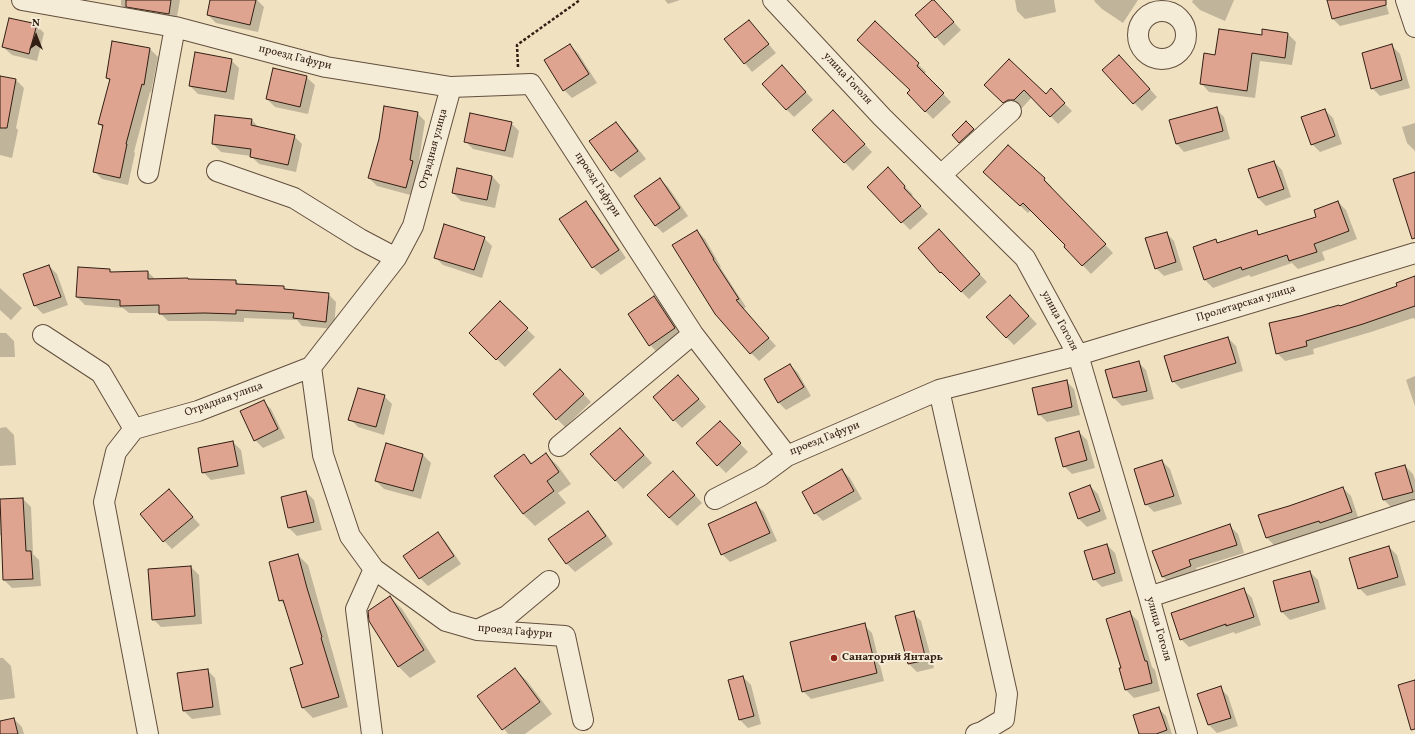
<!DOCTYPE html>
<meta charset="utf-8">
<style>
body{margin:0}
#map{position:relative;width:1415px;height:734px;overflow:hidden;background:#f0e1c1;font-family:Vollkorn,serif}
canvas{display:block}
.north{position:absolute;left:16px;top:16px;width:40px;height:40px;-webkit-text-stroke:3px #f5ecd7;paint-order:stroke;rotate:0deg;font-size:11px;font-weight:700;line-height:16px;text-align:center;color:#321e13}
.north::after{content:'';display:block;margin:auto;width:14px;height:18px;background:#321e13;clip-path:polygon(50% 0,100% 100%,50% 72%,0 100%)}
</style>
<div id="map">
<canvas width="1415" height="734"></canvas>
<div class="north">N</div>
</div>
<script>
const context = document.querySelector('canvas').getContext('2d');
context.lineJoin = 'round';
function fillPath(path, color) {
  context.fillStyle = color;
  context.fill(path, 'evenodd');
}
function toPath(rows) {
  const path = new Path2D();
  for (const r of rows) {
    if (r.length === 3) {
      path.moveTo(r[0] + r[2], r[1]);
      path.arc(r[0], r[1], r[2], 0, 2 * Math.PI);
      continue;
    }
    path.moveTo(r[0], r[1]);
    for (let i = 2; i < r.length; i += 2) path.lineTo(r[i], r[i + 1]);
  }
  return path;
}
function strokePath(path, color, width, dash) {
  context.strokeStyle = color;
  context.lineWidth = width;
  context.lineCap = dash ? 'butt' : 'round';
  context.setLineDash(dash || []);
  context.stroke(path);
}
function write(font, color, halo, rows, align = 'center') {
  context.font = font + ' Vollkorn,serif';
  context.lineWidth = 4;
  context.setLineDash([]);
  context.textBaseline = 'middle';
  context.strokeStyle = halo;
  context.fillStyle = color;
  for (const [text, x, y, turn = 0] of rows) {
    context.save();
    context.translate(x, y);
    context.rotate((+turn || 0) * Math.PI / 180);
    context.textAlign = isNaN(turn) ? turn : align;
    if (halo) context.strokeText(text, 0, 0);
    context.fillText(text, 0, 0);
    context.restore();
  }
}
fillPath(toPath([
 [121,0,180,0,176,22,129,13,121,5],
 [211,0,257,0,264,7,258,32,216,23,208,15],
 [665,0,680,0,668,4],
 [1015,0,1054,0,1056,12,1025,19,1017,11],
 [1095,0,1138,0,1123,23,1102,9,1094,1],
 [1193,0,1234,0,1225,21,1200,10,1192,2],
 [1328,0,1385,0,1389,14,1340,26,1332,18],
 [941,8,961,30,944,46,916,15],
 [749,21,776,53,752,72,725,39],
 [36,25,44,33,37,61,12,55,3,47],
 [1288,34,1296,42,1292,65,1260,61,1255,98,1209,92,1201,83,1216,56,1263,36],
 [570,45,578,53,597,83,572,98,564,90],
 [1392,46,1400,54,1410,88,1380,96,1372,88],
 [867,48,918,64,926,72,924,74,951,102,933,119,908,93,911,90],
 [150,49,158,57,151,92,150,92,134,152,135,153,128,185,102,179,94,171,103,128,99,124,110,81,107,78],
 [231,60,239,68,234,100,198,94,190,86],
 [1009,60,1046,95,1051,90,1072,111,1058,124,1032,97,1022,108,1017,108,1012,110,994,93],
 [1127,64,1157,97,1142,111,1134,103],
 [790,75,813,100,794,117,786,109],
 [0,77,16,80,24,88,16,128,18,130,12,158,0,155],
 [306,77,315,85,308,114,275,107,267,99],
 [1216,109,1224,117,1230,139,1184,152,1176,143],
 [1325,110,1333,118,1342,144,1320,152,1312,144],
 [417,113,425,121,418,167,421,170,414,196,377,186,369,178],
 [841,119,872,152,853,171,814,130],
 [252,120,259,128,294,136,302,144,296,172,259,164,251,156,221,152,213,144],
 [966,122,981,138,968,150,953,135],
 [511,123,519,131,513,158,473,149,465,141],
 [616,123,624,131,646,159,620,178,612,170,591,142],
 [1415,123,1415,151,1407,143,1402,127],
 [1274,162,1282,170,1291,197,1266,206,1258,198],
 [458,169,492,176,500,185,495,208,461,201,453,193],
 [896,177,913,195,911,196,928,214,910,230,868,187],
 [660,179,668,187,688,216,663,233,655,225],
 [1044,179,1052,187,1051,188,1113,253,1091,274,1065,247,1067,245,1031,210,1028,213,992,180],
 [1338,202,1346,210,1357,239,1322,252,1325,260,1298,269,1292,263,1251,277,1249,275,1213,288,1205,280,1215,240,1219,244,1256,232,1260,236,1318,217],
 [586,203,594,211,626,258,601,275,593,267],
 [697,231,705,239,721,267,720,267,746,307,743,309,776,346,759,361,751,353],
 [1166,233,1174,241,1183,270,1164,276,1156,268],
 [484,238,492,246,482,278,443,265,435,257],
 [947,239,987,282,969,299,941,272],
 [49,266,57,274,68,305,43,314,35,306,24,275],
 [109,270,113,273,148,272,155,279,188,279,189,280,236,281,240,285,283,287,287,290,328,294,336,302,334,329,302,326,297,320,244,318,244,322,212,321,168,321,160,313,129,313,123,308,85,305,77,297],
 [1415,277,1415,319,1413,318,1371,332,1313,349,1314,354,1285,361,1277,353,1340,307,1398,287],
 [0,288,22,308,11,320,0,310],
 [654,297,662,305,683,336,658,353,650,345],
 [500,303,535,337,505,367,470,333],
 [1018,304,1037,324,1014,345,1006,337],
 [0,333,6,333,14,341,15,357,0,357],
 [1228,338,1236,346,1243,371,1181,389,1173,381],
 [1138,362,1146,370,1154,399,1122,406,1114,398],
 [790,365,798,373,811,396,786,410,778,402],
 [1415,376,1415,406,1406,380],
 [568,378,591,402,565,427,557,419],
 [1066,381,1074,389,1080,415,1047,422,1039,414],
 [686,384,706,407,682,428,674,420],
 [384,396,392,404,384,435,358,427,350,419],
 [263,401,271,409,285,438,263,448,255,440],
 [720,422,748,452,726,473,697,444],
 [6,427,14,435,16,465,0,466,0,428],
 [1079,432,1087,440,1095,468,1072,474,1064,466],
 [628,437,652,463,623,489,592,454],
 [233,442,241,450,245,474,211,480,203,472],
 [546,454,558,466,571,484,558,493,566,503,535,526,523,514,524,455,533,464],
 [423,455,431,463,421,499,384,489,376,481],
 [1162,461,1170,469,1182,504,1154,512,1146,504],
 [1405,466,1413,474,1415,480,1415,501,1392,508,1384,500,1376,474],
 [842,470,850,478,862,499,823,521,815,513],
 [681,480,702,503,677,526,669,518],
 [1090,486,1098,494,1107,519,1087,527,1079,519],
 [1343,488,1351,496,1359,520,1275,546,1267,538,1260,515],
 [169,490,200,525,172,549,164,541],
 [306,492,314,500,322,530,297,536,289,528],
 [23,499,31,507,33,554,39,560,41,586,12,588,4,580,2,536,0,535,0,500],
 [756,504,764,512,777,541,730,562,722,554],
 [588,512,596,520,613,544,575,572,567,564,549,539],
 [1230,526,1238,534,1244,553,1196,568,1199,574,1170,584,1162,576],
 [438,534,446,542,461,564,428,586,420,578],
 [1107,545,1115,553,1123,581,1102,587,1094,579],
 [1389,547,1397,555,1406,585,1367,596,1359,588],
 [298,555,308,565,348,707,313,718,303,708,291,669,305,665,287,607,280,600],
 [191,567,199,575,202,624,161,627,153,619],
 [1310,572,1318,580,1326,609,1290,620,1282,612],
 [1244,590,1252,598,1261,625,1235,634,1234,632,1189,647,1181,639],
 [390,597,402,609,436,662,410,678,398,666],
 [913,613,921,621,934,668,917,672,909,664,897,617],
 [1130,613,1138,621,1152,667,1155,670,1160,691,1134,698,1126,690,1122,668],
 [864,625,872,633,884,681,811,699,803,691],
 [0,658,3,658,11,666,15,698,0,700],
 [515,669,527,681,552,714,525,734,508,734,479,696],
 [207,670,215,678,221,715,192,719,184,711,178,674],
 [743,677,751,685,761,724,748,728,740,720],
 [1220,688,1228,696,1238,726,1217,733,1209,725],
 [1158,708,1166,716,1172,734,1140,734],
 [14,719,22,727,24,734,0,734,0,722]
]), '#0003');
const building = toPath([
 [126,0,171,0,169,14,126,7,126,0],
 [210,0,256,0,250,25,207,15,210,0],
 [932,0,934,0,954,22,935,38,915,15,932,0],
 [1327,0,1386,0,1386,5,1332,19,1327,0],
 [9,18,37,24,29,54,2,47,9,18],
 [749,20,769,44,744,64,724,39,749,20],
 [875,21,919,63,917,66,944,93,925,112,907,93,910,90,857,40,875,21],
 [1219,29,1262,35,1262,29,1288,33,1285,58,1252,53,1247,91,1200,84,1204,53,1215,55,1219,29],
 [112,41,150,48,144,85,142,84,126,144,127,144,120,178,93,172,103,125,98,124,110,79,106,78,112,41],
 [570,44,589,74,563,91,544,60,570,44],
 [1392,44,1402,80,1371,89,1362,53,1392,44],
 [195,52,232,59,226,92,189,86,195,52],
 [1119,55,1150,89,1133,104,1102,70,1119,55],
 [1009,59,1046,94,1051,88,1065,103,1050,117,1024,90,1014,100,1008,100,1003,103,984,85,1009,59],
 [782,65,806,92,786,110,762,84,782,65],
 [273,68,307,76,300,107,266,99,273,68],
 [0,76,16,79,7,128,0,128,0,76],
 [384,106,418,112,410,160,413,161,406,188,368,178,379,139,384,106],
 [1217,107,1223,131,1176,144,1169,120,1217,107],
 [1325,109,1335,136,1311,145,1301,117,1325,109],
 [833,110,865,144,844,163,812,130,833,110],
 [470,113,512,122,505,151,464,142,470,113],
 [215,115,252,119,251,125,295,135,288,165,250,157,251,149,212,144,215,115],
 [966,121,974,129,959,143,952,135,966,121],
 [616,122,638,151,611,171,589,141,616,122],
 [1008,145,1045,178,1044,180,1106,244,1082,266,1064,247,1065,245,1023,203,1020,206,983,172,1008,145],
 [1274,161,1284,189,1258,198,1248,169,1274,161],
 [888,167,905,186,904,188,921,206,901,223,867,187,888,167],
 [457,168,492,176,487,200,452,193,457,168],
 [1415,172,1415,238,1412,239,1393,179,1415,172],
 [660,178,680,208,655,226,634,196,660,178],
 [586,201,619,250,592,268,559,219,586,201],
 [1338,201,1349,231,1314,244,1317,252,1289,261,1287,255,1242,270,1241,267,1204,280,1193,247,1216,239,1217,243,1257,230,1258,235,1316,217,1314,210,1338,201],
 [444,224,485,237,474,270,434,258,444,224],
 [939,229,980,274,961,292,941,272,940,273,918,248,939,229],
 [697,230,714,259,713,259,739,299,736,300,769,338,750,354,715,314,672,245,697,230],
 [1167,232,1176,262,1155,269,1145,238,1167,232],
 [49,265,61,297,34,306,23,274,49,265],
 [78,267,110,269,110,272,148,271,148,279,188,278,188,279,236,280,236,284,284,286,284,289,329,293,326,322,293,318,294,313,236,310,236,314,204,313,159,314,159,305,120,306,120,300,76,297,78,267],
 [1415,276,1415,306,1363,324,1306,341,1307,346,1276,354,1269,323,1300,316,1339,305,1340,306,1397,286,1396,283,1415,276],
 [1010,295,1029,316,1006,338,986,317,1010,295],
 [654,296,675,328,649,346,628,314,654,296],
 [500,301,528,328,496,360,469,333,500,301],
 [1228,337,1236,363,1172,382,1164,356,1228,337],
 [1139,361,1147,391,1113,398,1105,370,1139,361],
 [790,364,804,387,778,403,764,379,790,364],
 [560,369,584,394,556,420,533,394,560,369],
 [678,375,699,399,673,421,653,397,678,375],
 [1067,380,1072,407,1038,415,1032,388,1067,380],
 [358,388,385,395,376,427,348,420,358,388],
 [264,400,278,429,254,441,240,411,264,400],
 [720,421,741,443,717,466,696,443,720,421],
 [620,428,644,455,615,481,590,454,620,428],
 [1079,431,1087,460,1063,467,1055,438,1079,431],
 [233,441,238,466,202,473,198,448,233,441],
 [386,443,423,454,413,491,375,481,386,443],
 [546,453,559,472,547,481,554,491,523,514,494,476,524,454,531,464,546,453],
 [1162,460,1174,496,1145,505,1134,469,1162,460],
 [1405,465,1413,492,1383,500,1375,473,1405,465],
 [842,469,854,491,814,514,802,492,842,469],
 [673,471,695,495,669,518,647,495,673,471],
 [1090,485,1100,511,1078,519,1069,493,1090,485],
 [1343,487,1352,512,1320,523,1319,521,1266,538,1258,515,1289,506,1343,487],
 [169,489,193,517,163,542,140,514,169,489],
 [306,491,314,522,288,528,281,497,306,491],
 [23,498,26,551,31,551,33,579,3,580,0,499,23,498],
 [756,502,770,533,721,555,708,524,756,502],
 [588,511,606,536,566,564,548,539,588,511],
 [1230,524,1237,545,1189,560,1191,566,1162,577,1152,551,1230,524],
 [438,532,454,556,419,579,403,556,438,532],
 [1107,544,1115,573,1093,580,1084,551,1107,544],
 [1389,546,1398,577,1358,589,1349,558,1389,546],
 [298,554,307,588,322,637,321,638,339,697,302,708,290,668,303,664,283,600,279,601,269,562,298,554],
 [191,566,195,616,152,620,148,569,191,566],
 [1310,571,1319,602,1281,612,1273,581,1310,571],
 [1244,588,1254,617,1226,626,1226,624,1180,640,1171,613,1244,588],
 [390,596,424,650,398,667,369,621,368,611,390,596],
 [914,611,926,660,908,664,895,616,914,611],
 [1130,611,1145,661,1147,661,1152,683,1125,690,1119,668,1121,668,1106,619,1130,611],
 [865,623,877,673,802,692,790,642,865,623],
 [515,668,540,702,502,730,477,696,515,668],
 [208,669,213,707,183,711,177,673,208,669],
 [743,676,754,716,739,720,728,680,743,676],
 [1415,680,1415,729,1411,730,1398,685,1415,680],
 [1221,686,1231,718,1208,725,1197,694,1221,686],
 [1159,707,1167,730,1156,734,1139,734,1133,715,1159,707],
 [14,718,18,734,0,734,0,721,14,718]
]);
fillPath(building, '#dea490');
strokePath(building, '#321e13', 1);
const minor = toPath([
 [22,0,175,27,326,67,451,87,531,84,693,334,787,456,939,390,1078,355,1415,253],
 [773,0,882,117,1025,258,1078,355,1149,597,1187,734],
 [1406,0,1415,27],
 [1162,35,24],
 [217,171,294,198,360,239,396,258],
 [148,173,175,27],
 [941,175,1011,111],
 [43,335,101,373,134,429],
 [311,367,323,455,350,536,374,569,446,621,477,630,565,636,583,720],
 [939,390,1007,694,1004,719,982,732,976,734],
 [559,446,693,334],
 [715,499,760,476,787,456],
 [1149,597,1415,510],
 [479,629,507,616,549,581],
 [148,734,104,502,116,452,134,429,198,411,311,367,396,258,413,226,451,87],
 [372,734,356,609,374,569]
]);
strokePath(minor, '#624f3e', 22);
strokePath(toPath([
 [518,67,517,45,580,0]
]), '#321e13', 2.5, [3, 2]);
strokePath(minor, '#f5ecd7', 20);
for (const [x, y, r, color] of [
 [834,658,4,"#8f2418"]
]) {
  const dot = new Path2D();
  dot.arc(x, y, r, 0, 2 * Math.PI);
  context.fillStyle = color;
  context.fill(dot);
  strokePath(dot, '#f5ecd7', 1.5);
}
write('11px', '#321e13', '#f5ecd7', [
 ["проезд Гафури",295,58,14],
 ["улица Гоголя",847,79,47],
 ["Отрадная улица",434,149,-75],
 ["проезд Гафури",597,185,57],
 ["Пролетарская улица",1246,304,-17],
 ["улица Гоголя",1059,321,62],
 ["Отрадная улица",224,400,-20],
 ["проезд Гафури",825,439,-22],
 ["улица Гоголя",1158,629,74],
 ["проезд Гафури",515,632,5]
]);
write('bold 11px', '#321e13', '#f5ecd7', [
 ["Санаторий Янтарь",842,658]
], 'left');
</script>
